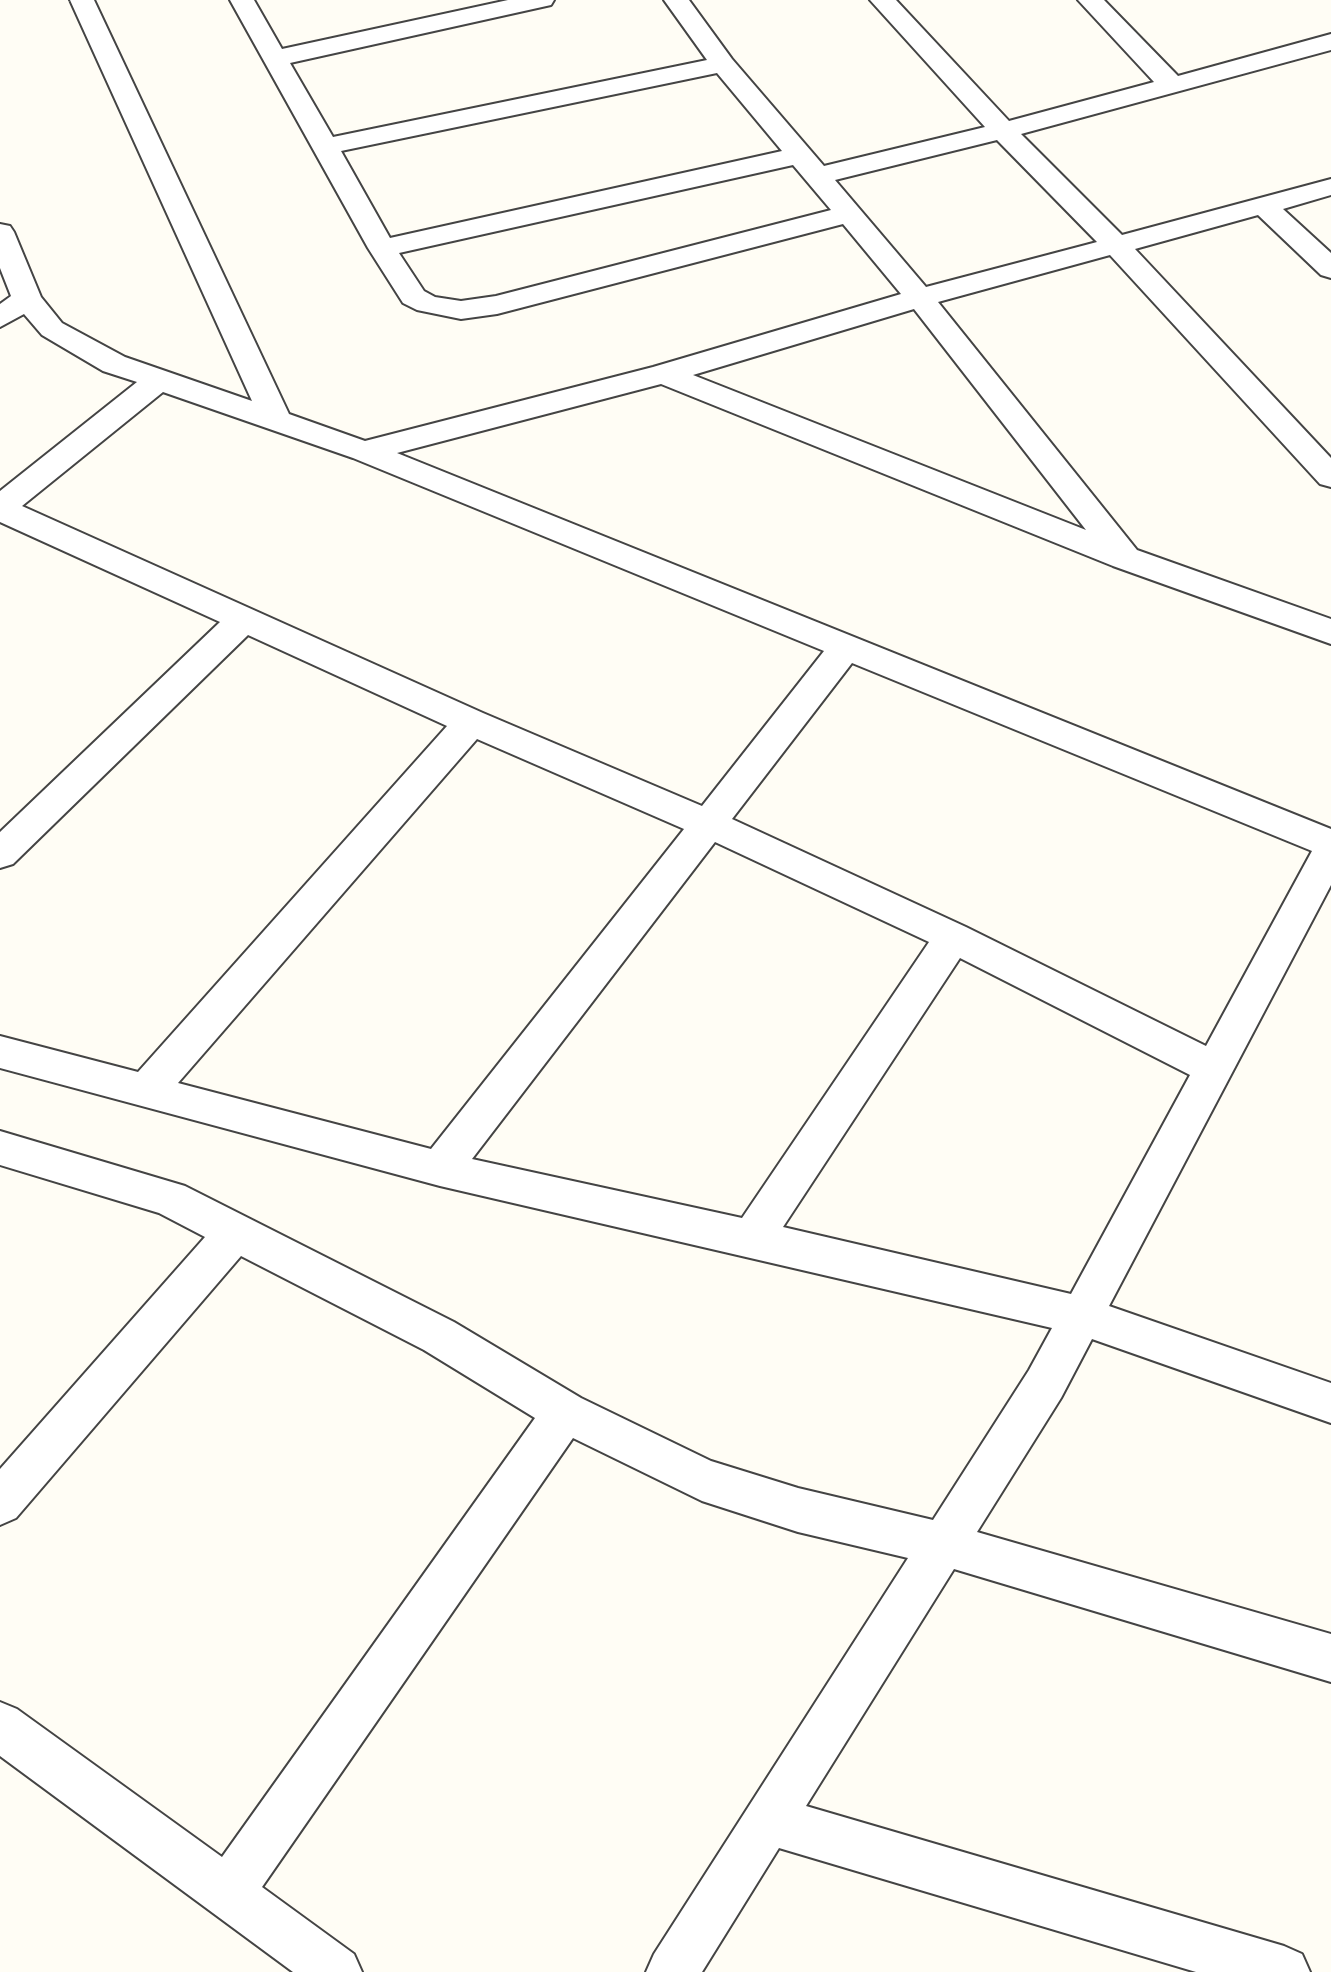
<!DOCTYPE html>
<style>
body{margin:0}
canvas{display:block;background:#fffdf5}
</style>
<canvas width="1331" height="1972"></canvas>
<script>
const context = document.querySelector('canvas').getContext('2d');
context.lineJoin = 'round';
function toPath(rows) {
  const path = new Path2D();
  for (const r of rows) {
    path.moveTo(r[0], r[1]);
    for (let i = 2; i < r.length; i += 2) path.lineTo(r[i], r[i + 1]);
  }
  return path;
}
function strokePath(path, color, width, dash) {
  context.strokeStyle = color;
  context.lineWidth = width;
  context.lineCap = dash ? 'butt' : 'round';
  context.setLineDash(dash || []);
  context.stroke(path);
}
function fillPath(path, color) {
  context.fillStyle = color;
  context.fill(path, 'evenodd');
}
const minor = toPath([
 [70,0,94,0,289,414,365,441,653,367,901,294,843,224,497,314,461,319,417,310,403,303,368,248,230,0,254,0,282,49,508,0,554,0,551,5,290,63,333,137,707,60,664,0,689,0,732,59,824,166,985,127,870,0,896,0,1009,121,1154,82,1078,0,1104,0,1178,76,1331,34,1331,50,1021,134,1122,235,1331,179,1331,195,1283,209,1331,253,1331,278,1321,275,1258,215,1135,249,1331,458,1331,487,1320,484,1110,255,938,302,1137,550,1331,619,1331,644,1113,566,661,384,397,453,1331,829,1331,885,1109,1306,1331,1383,1331,1423,1092,1339,1061,1398,977,1532,1331,1634,1331,1682,954,1569,806,1806,1284,1946,1302,1954,1310,1972,1196,1972,779,1848,702,1972,646,1972,654,1954,908,1558,798,1532,702,1501,573,1438,262,1887,354,1954,362,1972,293,1972,0,1756,0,1702,17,1709,222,1857,535,1418,424,1350,241,1256,16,1518,0,1525,0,1469,205,1237,159,1213,0,1165,0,1131,185,1186,454,1322,581,1398,711,1461,798,1488,933,1520,1029,1370,1052,1328,440,1186,0,1068,0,1036,138,1072,447,726,248,635,13,864,0,868,0,832,220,622,0,522,0,491,137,382,103,371,42,335,24,314,0,327,0,304,11,296,0,268,0,224,10,226,14,232,41,297,62,323,125,357,252,401,70,0],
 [717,73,782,151,390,238,341,151,717,73],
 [997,140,1097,242,926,287,835,180,997,140],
 [793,165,831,210,496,296,461,301,435,297,424,291,399,253,793,165],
 [914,309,1086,530,693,375,914,309],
 [163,392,353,458,824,651,702,806,483,713,22,506,163,392],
 [852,663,1312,851,1206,1046,966,927,732,819,852,663],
 [477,739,684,829,431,1149,178,1083,477,739],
 [715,842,929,942,742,1218,472,1159,715,842],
 [960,958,1190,1075,1071,1294,783,1227,960,958]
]);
strokePath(minor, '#444', 4);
fillPath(minor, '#fff');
</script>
